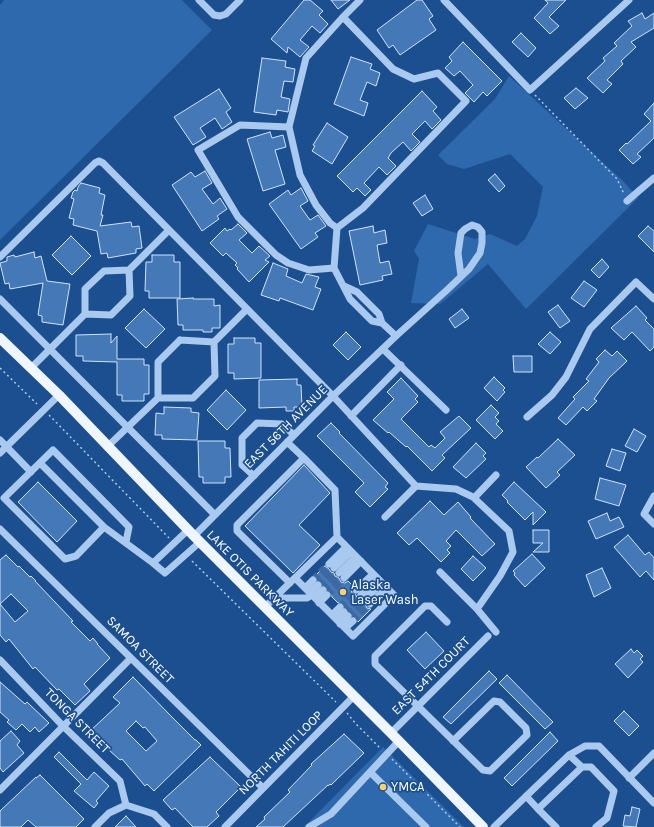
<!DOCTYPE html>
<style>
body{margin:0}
canvas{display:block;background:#1b4f8f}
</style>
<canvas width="654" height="827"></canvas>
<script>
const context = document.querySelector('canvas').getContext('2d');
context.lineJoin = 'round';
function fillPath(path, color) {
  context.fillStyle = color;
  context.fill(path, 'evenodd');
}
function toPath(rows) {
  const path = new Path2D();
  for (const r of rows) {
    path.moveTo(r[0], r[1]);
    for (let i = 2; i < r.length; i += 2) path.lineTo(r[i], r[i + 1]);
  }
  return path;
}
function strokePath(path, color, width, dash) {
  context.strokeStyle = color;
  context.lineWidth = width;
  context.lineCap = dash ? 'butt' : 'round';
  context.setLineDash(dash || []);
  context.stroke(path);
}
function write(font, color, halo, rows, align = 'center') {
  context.font = font + ' Karla,sans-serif';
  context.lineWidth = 3.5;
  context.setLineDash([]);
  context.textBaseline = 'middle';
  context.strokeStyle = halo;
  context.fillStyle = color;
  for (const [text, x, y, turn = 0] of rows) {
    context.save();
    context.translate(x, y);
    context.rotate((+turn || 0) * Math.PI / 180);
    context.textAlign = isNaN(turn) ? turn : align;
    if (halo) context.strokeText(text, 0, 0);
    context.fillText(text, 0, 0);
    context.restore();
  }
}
fillPath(toPath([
 [4,0,182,0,212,30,0,240,0,5],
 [509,76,624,182,638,198,526,309,488,264,440,304,411,303,419,259,414,251,428,224,475,239,490,234,517,246,525,239,537,216,543,187,510,154,464,169,447,164,438,155,495,99],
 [383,747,464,827,304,827]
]), '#2e69ad');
const building = toPath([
 [304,0,310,0,323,11,319,15,328,24,320,33,312,26,300,40,309,47,300,57,288,47,287,53,271,39,304,0],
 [331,0,350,0,338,9,331,0],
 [417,0,422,0,433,16,429,19,436,30,400,55,393,45,389,48,377,30,417,0],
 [545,0,566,0,549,17,559,26,550,34,534,18,548,3,545,0],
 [642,13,645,19,654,13,654,28,631,42,636,47,621,61,623,64,607,80,612,84,603,93,587,78,605,61,603,58,617,46,614,43,632,26,628,21,642,13],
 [521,33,536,48,528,57,512,42,521,33],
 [463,42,502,81,487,96,483,92,474,102,465,93,473,85,460,71,454,76,445,68,452,61,449,57,463,42],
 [351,57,372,64,370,69,380,73,376,86,367,82,360,100,368,103,364,116,334,104,351,57],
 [262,58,286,61,285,67,295,69,293,82,284,81,281,97,290,99,288,112,277,110,276,115,254,112,262,58],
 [576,88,588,98,575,109,564,98,576,88],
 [219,89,231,108,226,112,232,122,222,129,215,118,200,128,206,137,193,145,174,117,219,89],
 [422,91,437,107,433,111,441,120,432,129,425,121,412,134,420,142,411,151,403,142,391,153,388,158,396,166,387,175,379,167,364,183,371,190,365,196,357,188,353,192,337,176,422,91],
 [654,103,654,138,637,154,641,157,633,164,619,150,626,143,627,144,651,121,644,114,654,103],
 [327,123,348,137,332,164,312,151,315,146,313,145,327,123],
 [270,132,272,138,283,135,286,147,275,150,285,184,263,191,247,139,270,132],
 [205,171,212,183,202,189,213,204,220,198,227,209,217,216,219,219,202,231,172,185,191,172,195,177,205,171],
 [495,174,505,186,499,192,488,180,495,174],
 [81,183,100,188,99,193,105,195,101,215,103,215,100,226,131,222,132,227,139,226,142,248,136,249,136,253,108,258,107,253,101,254,97,231,73,225,74,219,69,218,74,199,71,198,73,192,75,190,77,191,78,187,81,183],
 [301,188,308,201,300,206,310,220,318,215,326,226,315,233,318,237,301,249,269,204,288,190,291,195,301,188],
 [425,195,433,209,422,216,413,203,425,195],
 [238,224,247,233,239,240,252,253,259,246,270,256,265,260,269,262,249,282,237,269,238,268,235,265,237,263,226,253,223,256,210,243,225,228,227,231,230,229,231,230,238,224],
 [373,226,374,233,385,230,387,243,377,245,380,263,389,261,392,274,382,276,383,280,360,285,349,231,373,226],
 [648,226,654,231,654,252,638,236,648,226],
 [71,236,91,256,72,275,52,255,71,236],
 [34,252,35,258,41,256,47,281,70,284,63,325,42,322,42,316,38,315,43,283,10,289,9,283,5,284,0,263,7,261,7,257,14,255,15,257,34,252],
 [152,255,174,255,174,262,180,262,180,298,149,298,149,291,145,291,146,262,152,262,152,255],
 [602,259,609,267,599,278,591,270,602,259],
 [273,263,288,269,286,276,302,283,306,274,319,277,315,287,321,289,313,310,280,298,279,301,261,295,273,263],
 [584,281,597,290,584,307,571,298,584,281],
 [193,298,193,299,214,299,214,306,220,305,220,328,212,328,212,332,203,332,203,330,183,330,183,325,178,325,177,299,193,298],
 [558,305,570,321,560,328,548,312,558,305],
 [636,306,647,318,645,320,654,329,654,347,650,351,632,332,624,340,611,328,636,306],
 [144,309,165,329,146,348,125,328,144,309],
 [462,309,469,318,455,328,449,319,462,309],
 [346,332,361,347,348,360,333,345,346,332],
 [550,332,561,342,550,354,538,344,550,332],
 [111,334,111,343,117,336,117,359,144,359,144,365,149,365,149,394,144,394,144,401,122,401,122,395,117,395,117,362,83,361,83,356,76,356,76,335,111,334],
 [234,338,255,338,255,343,261,343,261,378,234,379,234,373,228,373,228,344,234,344,234,338],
 [605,350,612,356,617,351,627,361,609,378,594,399,597,401,587,411,583,407,566,425,558,418,575,399,573,397,589,381,586,379,599,362,596,359,605,350],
 [513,356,532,356,532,372,514,372,513,356],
 [494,377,505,388,503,390,505,392,497,401,484,388,494,377],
 [401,378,418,396,415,399,418,402,401,419,429,447,431,445,435,448,445,438,440,432,459,416,471,428,442,455,445,458,432,471,407,446,406,447,389,432,388,433,373,420,394,399,387,392,401,378],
 [297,379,297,385,301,385,302,407,294,407,294,411,286,411,286,407,259,408,259,380,297,379],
 [226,390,246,410,227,430,207,410,226,390],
 [491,405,499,413,495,417,499,421,496,424,503,431,495,439,476,420,491,405],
 [164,407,191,408,191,412,199,413,197,440,162,439,162,435,155,435,156,413,164,414,164,407],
 [331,423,340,432,339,433,388,483,385,487,388,489,370,507,355,492,364,483,317,436,331,423],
 [634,429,646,436,637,452,625,446,634,429],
 [558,439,575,455,557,472,560,475,546,488,526,467,537,457,538,458,558,439],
 [198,441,225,441,225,448,230,448,231,477,225,477,225,483,203,483,203,477,199,477,198,441],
 [476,443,486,453,483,456,486,459,466,478,453,467,476,443],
 [612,449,626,453,620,471,606,466,612,449],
 [304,465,330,493,299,525,320,545,293,573,245,526,304,465],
 [600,478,626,485,619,506,595,499,600,478],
 [38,482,77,521,57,542,18,502,38,482],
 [514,482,546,512,533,525,533,512,525,520,507,502,508,501,502,495,514,482],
 [430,501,444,515,458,502,471,517,470,518,495,544,482,556,456,530,446,541,451,546,447,550,450,553,441,562,417,538,409,545,397,533,430,501],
 [607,513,610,521,619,517,624,527,596,539,588,521,607,513],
 [533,530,549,530,549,552,533,552,543,543,533,543,533,530],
 [628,535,645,555,649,552,654,558,654,580,646,571,640,577,614,547,628,535],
 [532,554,545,568,525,587,514,575,515,573,513,571,532,554],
 [6,555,18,567,19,566,30,577,31,576,36,581,35,581,73,621,71,622,90,641,93,638,98,644,97,644,110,658,84,684,90,691,75,705,59,689,57,690,35,667,33,669,9,639,6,642,0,635,0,560,6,555],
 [11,594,28,611,15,622,0,604,11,594],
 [473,556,486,568,473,581,461,569,473,556],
 [325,566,329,569,331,572,334,573,335,576,339,578,341,582,345,583,348,581,353,586,351,589,352,593,356,595,357,598,362,603,365,604,367,608,371,609,358,622,356,617,353,616,352,613,345,607,343,603,338,603,332,597,331,592,328,590,326,586,323,585,321,581,318,580,315,576,325,566],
 [602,568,611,588,594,597,586,575,602,568],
 [426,632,444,651,425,669,407,650,426,632],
 [631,649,634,653,637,650,643,656,640,659,643,662,628,678,615,664,631,649],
 [489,671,497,679,451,724,443,717,489,671],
 [507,675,553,722,545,729,499,683,507,675],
 [133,677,170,715,195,740,196,740,201,745,154,791,147,784,145,786,122,759,120,760,89,732,120,703,113,697,133,677],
 [136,721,143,728,145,727,157,741,146,751,126,731,136,721],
 [0,682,25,704,27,702,49,723,39,732,35,727,30,732,22,724,16,730,7,722,9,720,0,712,0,682],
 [624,711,639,726,629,736,614,721,624,711],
 [11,731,20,741,17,745,24,753,3,772,0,768,0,741,11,731],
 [550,732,558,741,512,786,504,778,550,732],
 [344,734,364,753,331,785,330,784,328,786,328,785,283,827,256,827,265,819,264,817,290,792,288,790,312,765,311,764,344,734],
 [59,752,87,780,94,772,109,786,96,801,98,803,94,808,74,791,81,784,54,757,59,752],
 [210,757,241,787,216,812,219,816,207,827,193,827,175,808,172,810,163,800,210,757],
 [40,775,84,819,76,827,36,827,28,820,21,827,0,827,0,811,36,777,36,778,40,775],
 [632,807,640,809,636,827,623,826,625,815,630,816,632,807],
 [126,816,136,827,115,827,126,816]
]);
fillPath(building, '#4478b7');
strokePath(building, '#cfe3fa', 1);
strokePath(toPath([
 [313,580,329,564],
 [318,585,334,568],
 [323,590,339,573],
 [327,595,344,578],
 [340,607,356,590],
 [344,612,361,595],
 [348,616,365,599],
 [353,621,370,604]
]), '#3d69a0', 7, [7, 3.5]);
strokePath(toPath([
 [535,95,617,179,624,194],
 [0,368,37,404],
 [49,415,169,538],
 [192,561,336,702],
 [347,713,356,724,380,748],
 [392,759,460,827]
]), '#a9c9ee', 1.5, [2, 3]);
strokePath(toPath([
 [199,0,214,15,220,16,226,14,240,0],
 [444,0,530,90,629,0],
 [343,17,360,0],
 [289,127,306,58,343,17,393,69,414,79,438,73,466,101,363,208,337,228,334,268,350,299,372,321,382,323],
 [627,201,654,178],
 [0,257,95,163,99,161,103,163,333,396,416,486,456,489,473,497,509,531,513,552,500,576,477,609,496,632],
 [334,268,309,270,288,263,276,255,238,217,198,150,240,125,289,127,300,175,316,205,330,223,337,228],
 [129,270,130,296,111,315,85,314,85,289,104,271,129,270],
 [129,270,169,230],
 [344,286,357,292,379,314,382,323,396,336],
 [0,299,215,515],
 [180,340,214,342,215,376,193,398,158,398,158,362,180,340],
 [214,342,247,309],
 [383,349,446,410],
 [31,368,85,314],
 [351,416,401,365],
 [527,417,552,395,566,377,590,329,636,282,654,299],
 [0,440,31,472],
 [287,442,304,458],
 [107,447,158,398],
 [0,453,59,395],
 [40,463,104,527,153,563,165,573,200,542],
 [254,476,242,465,242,438,257,423,282,424,294,435],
 [654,496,644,514,654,524],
 [474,498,496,475],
 [385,517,416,486],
 [104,527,76,556,65,559,4,498,53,450,129,527,126,542],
 [0,529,263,788],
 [194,536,333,396,396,336,447,290,469,269,480,253,482,243,482,232,478,227,472,225,465,229,461,233,458,253,461,276],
 [153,563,188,530],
 [329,564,346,547],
 [334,568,351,552],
 [440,572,477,609],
 [339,573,356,557],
 [344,578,361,561],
 [290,583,237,531,237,525,304,458,335,490,337,537,394,595,353,636,295,578],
 [305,588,313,580],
 [356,590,373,574],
 [310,593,318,585],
 [361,595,378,579],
 [275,598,307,598,312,595],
 [315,598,323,590],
 [365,599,382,583],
 [319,603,327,595],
 [370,604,387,588],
 [265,607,337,537],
 [332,615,340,607],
 [336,619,344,612],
 [447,622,431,606,425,606,375,656,375,664,483,770,490,771,527,735,526,728,500,702,494,701,453,741],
 [340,624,348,616],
 [345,628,353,621],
 [0,660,63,726,120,781,126,805],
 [391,733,488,636],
 [582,767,591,767,614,791,607,818,596,827],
 [370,772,426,827],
 [629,778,654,753],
 [0,790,131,658],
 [526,796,538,809,582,767,569,755],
 [538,809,556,827],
 [95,827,109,813,126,805,154,814,167,827],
 [225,827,354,696],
 [309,827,331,814,399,741],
 [494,827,569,755,585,746,599,746,654,803]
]), '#a9c9ee', 7);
strokePath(toPath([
 [0,338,59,395,194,536,391,733,483,827]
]), '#f0f6ff', 10);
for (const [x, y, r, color] of [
 [343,592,4,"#ffd166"],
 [383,787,4,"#ffd166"]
]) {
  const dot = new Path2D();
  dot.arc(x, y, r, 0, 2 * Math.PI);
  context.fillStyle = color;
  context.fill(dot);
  strokePath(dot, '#1b4f8f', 1.5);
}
write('13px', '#fff', '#1b4f8f', [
 ["EAST 56TH AVENUE",286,427,-45],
 ["LAKE OTIS PARKWAY",250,574,45],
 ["SAMOA STREET",140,650,45],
 ["EAST 54TH COURT",431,676,-45],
 ["TONGA STREET",77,721,45],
 ["NORTH TAHITI LOOP",281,753,-45]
]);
write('13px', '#fff', '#1b4f8f', [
 ["Alaska",351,585],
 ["Laser Wash",351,600],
 ["YMCA",391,787]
], 'left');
</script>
